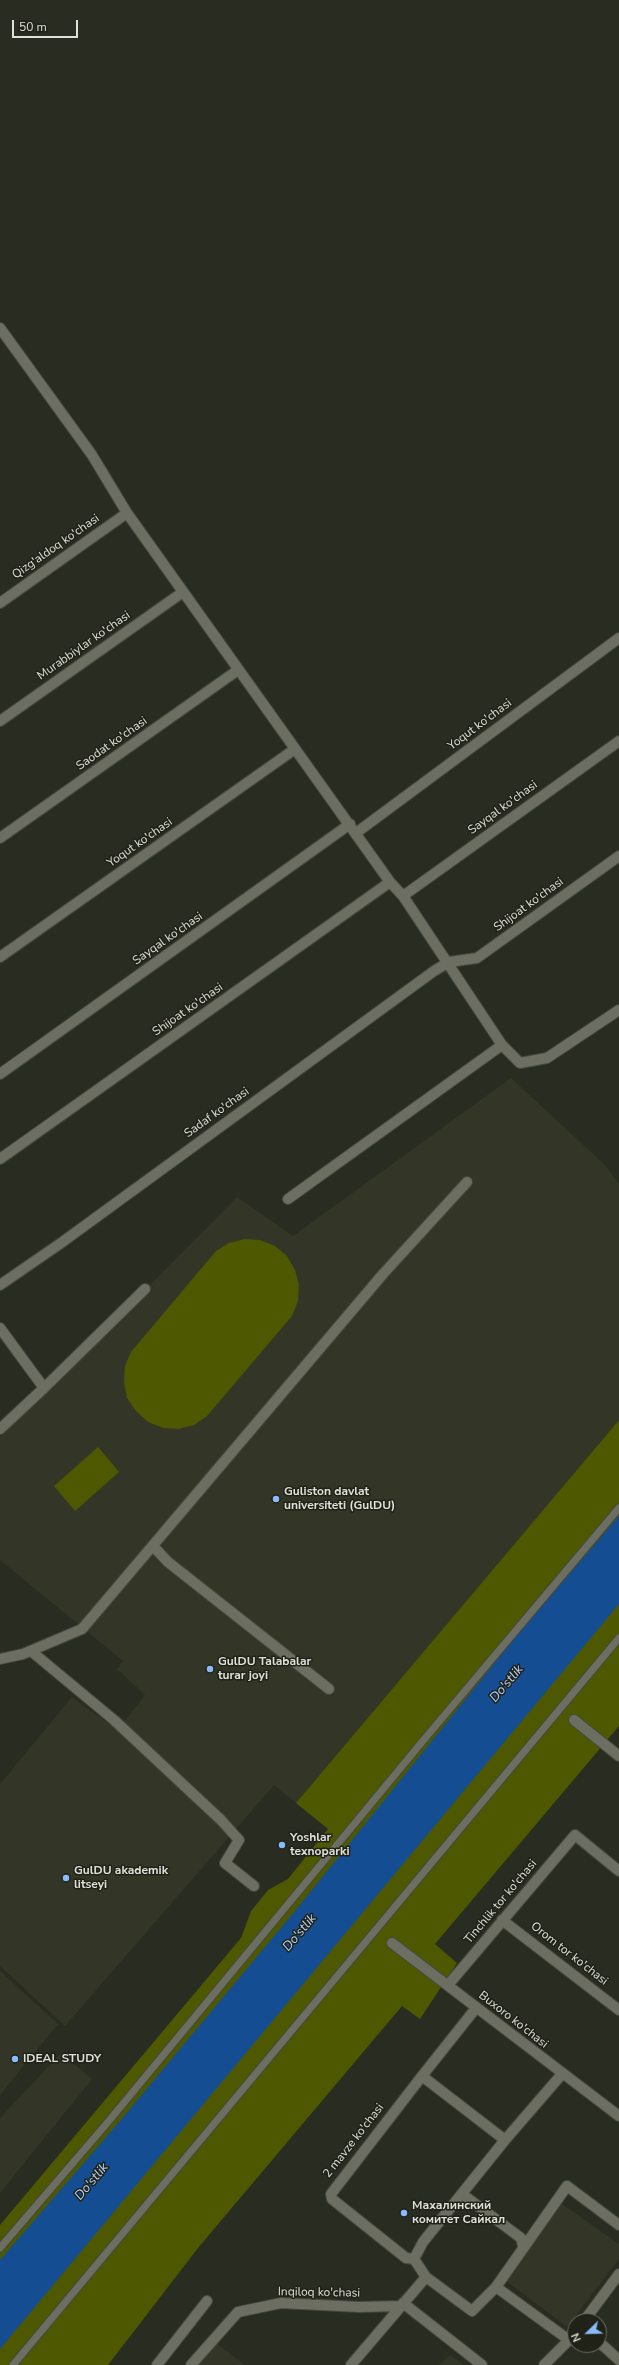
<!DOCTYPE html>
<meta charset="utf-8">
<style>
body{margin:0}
#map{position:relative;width:619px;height:2365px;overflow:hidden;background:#292c21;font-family:"Nunito Sans",sans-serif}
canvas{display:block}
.north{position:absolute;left:567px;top:2313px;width:40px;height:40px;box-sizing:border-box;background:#202217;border:1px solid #6c6e65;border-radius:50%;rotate:247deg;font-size:11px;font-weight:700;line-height:16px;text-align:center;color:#dee0d9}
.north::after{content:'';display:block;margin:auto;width:14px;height:18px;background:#89bafc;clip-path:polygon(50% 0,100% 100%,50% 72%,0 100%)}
.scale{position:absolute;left:12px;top:20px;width:66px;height:18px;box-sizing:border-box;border:2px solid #dee0d9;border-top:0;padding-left:5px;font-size:12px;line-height:14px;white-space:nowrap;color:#dee0d9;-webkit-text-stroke:3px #202217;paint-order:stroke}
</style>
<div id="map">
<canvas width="619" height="2365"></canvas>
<div class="north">N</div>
<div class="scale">50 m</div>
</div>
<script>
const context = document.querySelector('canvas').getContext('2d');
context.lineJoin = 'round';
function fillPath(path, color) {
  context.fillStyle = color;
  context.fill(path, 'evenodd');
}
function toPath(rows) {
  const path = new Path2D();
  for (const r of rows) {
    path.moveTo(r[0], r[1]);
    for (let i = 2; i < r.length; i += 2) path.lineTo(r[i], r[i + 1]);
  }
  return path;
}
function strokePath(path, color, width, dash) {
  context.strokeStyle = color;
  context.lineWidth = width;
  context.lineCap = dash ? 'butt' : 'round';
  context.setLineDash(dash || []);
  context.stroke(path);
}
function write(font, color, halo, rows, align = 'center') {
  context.font = font + ' "Nunito Sans",sans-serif';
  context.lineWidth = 3;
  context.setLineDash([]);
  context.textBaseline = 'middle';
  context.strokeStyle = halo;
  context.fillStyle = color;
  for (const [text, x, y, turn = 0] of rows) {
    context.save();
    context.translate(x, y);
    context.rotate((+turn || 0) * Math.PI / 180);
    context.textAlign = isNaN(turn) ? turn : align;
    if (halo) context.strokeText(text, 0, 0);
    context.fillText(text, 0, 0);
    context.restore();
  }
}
fillPath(toPath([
 [511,1078,604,1164,619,1184,619,1420,296,1803,274,1785,65,2026,0,1966,0,1784,72,1697,118,1730,145,1695,117,1669,123,1661,0,1560,0,1437,237,1197,293,1236],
 [0,1971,58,2024,0,2095],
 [61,2053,92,2079,0,2193,0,2118],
 [562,2204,619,2244,619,2259,567,2327,505,2280],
 [216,2343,245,2365,198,2365],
 [450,2355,464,2365,439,2365]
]), '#333626');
fillPath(toPath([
 [245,1239,260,1240,275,1246,287,1256,295,1270,299,1285,298,1301,292,1316,207,1416,194,1425,178,1429,163,1428,148,1422,136,1411,127,1398,124,1382,125,1366,131,1352,216,1251,229,1243],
 [619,1420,619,1726,435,1944,457,1963,420,2019,402,2006,198,2248,108,2365,0,2365,0,2225,241,1938,251,1911,268,1890,288,1879,328,1829,296,1803],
 [98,1447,119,1472,75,1511,54,1486]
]), '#4d5800');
fillPath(toPath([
 [619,1516,619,1604,0,2349,0,2260,119,2122,294,1912,514,1639]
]), '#154d92');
const pedestrian = toPath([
 [0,2248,108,2122,422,1742,619,1508],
 [13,2365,619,1638]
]);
const minor = toPath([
 [0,328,92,455,127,513,390,882,403,896,502,1045,520,1063,547,1058,619,1010],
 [0,603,127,513],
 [0,721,183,592],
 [356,833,619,638],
 [0,838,238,670],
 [403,896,619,741],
 [0,957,295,749],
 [0,1074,350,824],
 [0,1159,390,882],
 [288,1199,502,1045],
 [0,1285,61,1243,434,971,449,962,477,958,619,856],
 [0,1328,44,1388,145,1289],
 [0,1429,44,1388],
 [153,1546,168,1562,329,1689],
 [31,1651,114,1720,221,1820,239,1840,225,1863,254,1886],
 [0,1659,23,1654,82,1629,383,1274,467,1182],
 [574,1720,619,1756],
 [502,1920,619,2010],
 [392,1943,619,2116],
 [448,1985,575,1835,619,1871],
 [476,2008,422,2076,505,2140],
 [462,2194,521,2238,523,2246],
 [414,2259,406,2258,332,2199,331,2194,422,2076],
 [426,2277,472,2311,496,2287,567,2186,619,2225],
 [496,2287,569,2340,575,2333],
 [403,2303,482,2365],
 [584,2321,619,2274],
 [599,2342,619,2360],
 [157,2365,207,2301],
 [191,2365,238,2312,281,2303,359,2307,400,2306],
 [351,2365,426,2277,414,2259,423,2242,505,2140,562,2074],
 [544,2365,569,2340]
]);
strokePath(pedestrian, '#474940', 9);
strokePath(minor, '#474940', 12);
strokePath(pedestrian, '#6b6e61', 7);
strokePath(minor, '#6b6e61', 10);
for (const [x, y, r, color] of [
 [276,1499,4,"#89bafc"],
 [210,1669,4,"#89bafc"],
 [282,1845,4,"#89bafc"],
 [66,1878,4,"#89bafc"],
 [15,2059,4,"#89bafc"],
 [404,2213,4,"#89bafc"]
]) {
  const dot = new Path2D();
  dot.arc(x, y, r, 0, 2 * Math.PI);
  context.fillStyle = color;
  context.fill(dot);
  strokePath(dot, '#202217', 1.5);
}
write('12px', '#dee0d9', '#202217', [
 ["Qizg'aldoq ko'chasi",56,547,-35],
 ["Murabbiylar ko'chasi",84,646,-35],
 ["Yoqut ko'chasi",480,725,-37],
 ["Saodat ko'chasi",112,744,-35],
 ["Sayqal ko'chasi",503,808,-36],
 ["Yoqut ko'chasi",140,843,-35],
 ["Shijoat ko'chasi",529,905,-36],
 ["Sayqal ko'chasi",168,939,-35],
 ["Shijoat ko'chasi",188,1010,-35],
 ["Sadaf ko'chasi",217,1113,-36],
 ["Tinchlik tor ko'chasi",501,1902,-50],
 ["Orom tor ko'chasi",569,1954,38],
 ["Buxoro ko'chasi",513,2020,38],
 ["2 mavze ko'chasi",354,2141,-52],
 ["Inqiloq ko'chasi",319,2293,1]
]);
write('bold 12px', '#dee0d9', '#202217', [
 ["Guliston davlat",284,1492],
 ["universiteti (GulDU)",284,1506],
 ["GulDU Talabalar",218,1662],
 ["turar joyi",218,1676],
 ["Yoshlar",290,1838],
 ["texnoparki",290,1852],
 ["GulDU akademik",74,1871],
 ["litseyi",74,1885],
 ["IDEAL STUDY",23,2059],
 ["Махалинский",412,2206],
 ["комитет Сайкал",412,2220]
], 'left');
write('italic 13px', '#b6d3fa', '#202217', [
 ["Do'stlik",507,1684,-50],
 ["Do'stlik",300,1933,-50],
 ["Do'stlik",92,2182,-50]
]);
</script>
